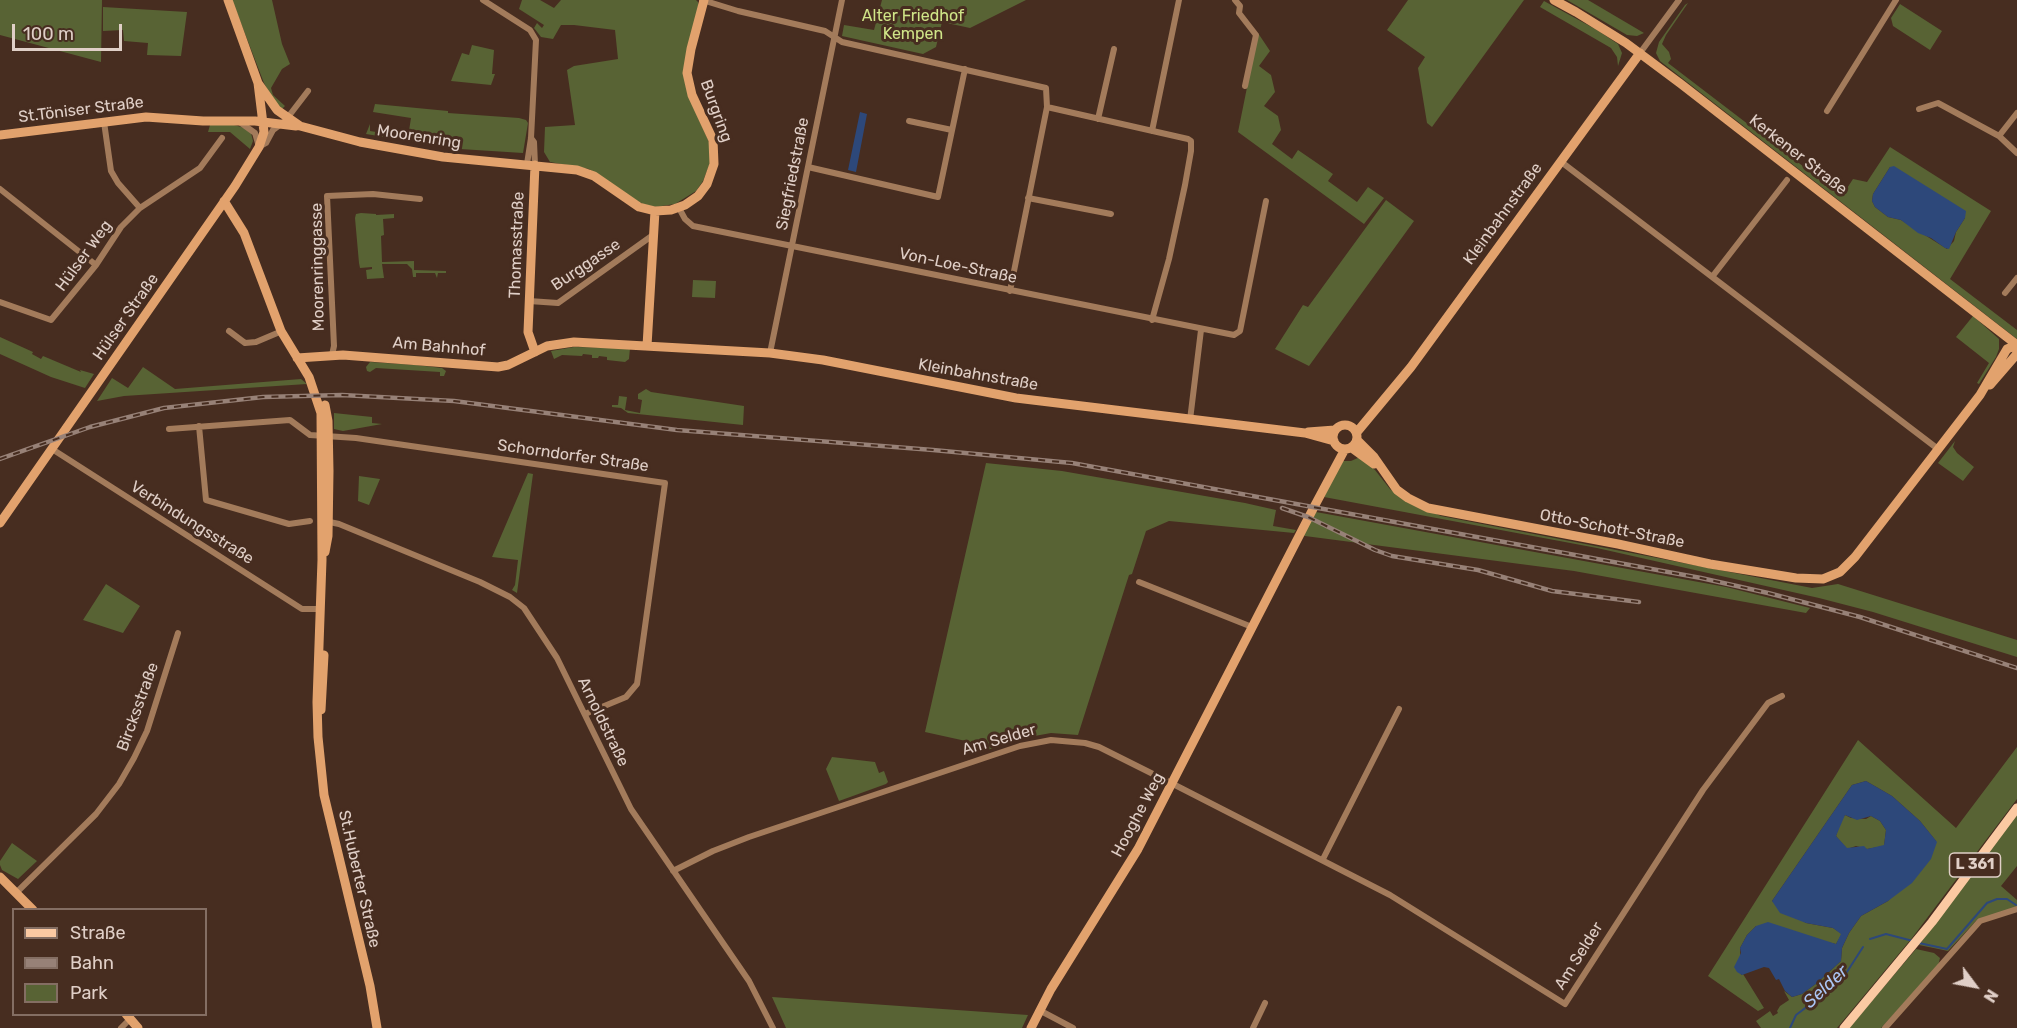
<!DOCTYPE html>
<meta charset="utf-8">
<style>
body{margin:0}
#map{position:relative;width:2017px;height:1028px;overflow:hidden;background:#472d20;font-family:Rubik,sans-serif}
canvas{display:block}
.legend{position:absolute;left:12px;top:908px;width:195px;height:108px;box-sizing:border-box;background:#472d20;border:2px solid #846e63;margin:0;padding:8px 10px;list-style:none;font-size:18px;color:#e0cfc7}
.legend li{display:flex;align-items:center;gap:12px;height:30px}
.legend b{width:30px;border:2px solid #846e63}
.north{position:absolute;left:1945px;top:956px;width:60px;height:60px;-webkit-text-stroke:4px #472d20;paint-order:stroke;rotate:122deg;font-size:16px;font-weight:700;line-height:24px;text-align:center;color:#e0cfc7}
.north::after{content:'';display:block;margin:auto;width:21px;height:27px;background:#e0cfc7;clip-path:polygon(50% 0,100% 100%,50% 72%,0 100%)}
.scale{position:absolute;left:12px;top:24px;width:110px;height:27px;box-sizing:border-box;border:3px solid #e0cfc7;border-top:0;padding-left:8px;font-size:18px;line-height:21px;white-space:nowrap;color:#e0cfc7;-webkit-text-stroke:4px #472d20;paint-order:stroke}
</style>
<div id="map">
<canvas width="2017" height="1028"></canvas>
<ul class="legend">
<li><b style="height:8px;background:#fbc9a2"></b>Straße</li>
<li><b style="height:8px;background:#978177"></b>Bahn</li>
<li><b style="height:16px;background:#586334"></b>Park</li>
</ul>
<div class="north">N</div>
<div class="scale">100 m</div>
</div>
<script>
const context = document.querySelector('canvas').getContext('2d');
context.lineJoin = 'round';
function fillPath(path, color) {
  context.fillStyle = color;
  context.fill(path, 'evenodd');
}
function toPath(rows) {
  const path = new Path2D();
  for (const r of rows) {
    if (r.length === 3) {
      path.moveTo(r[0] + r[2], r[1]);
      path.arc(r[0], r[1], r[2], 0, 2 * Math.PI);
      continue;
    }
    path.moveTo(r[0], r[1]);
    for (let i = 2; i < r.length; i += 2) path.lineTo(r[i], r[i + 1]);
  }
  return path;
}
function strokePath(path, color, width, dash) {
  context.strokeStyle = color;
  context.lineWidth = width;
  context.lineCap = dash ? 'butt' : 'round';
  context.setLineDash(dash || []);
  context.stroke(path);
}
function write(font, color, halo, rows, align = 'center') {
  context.font = font + ' Rubik,sans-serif';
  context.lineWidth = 6;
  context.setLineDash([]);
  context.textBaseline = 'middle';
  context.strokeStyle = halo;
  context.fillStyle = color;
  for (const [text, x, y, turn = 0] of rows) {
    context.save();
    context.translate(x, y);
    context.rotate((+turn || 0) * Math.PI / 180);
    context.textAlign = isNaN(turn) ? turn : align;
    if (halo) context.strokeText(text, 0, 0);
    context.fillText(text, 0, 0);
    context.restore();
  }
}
fillPath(toPath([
 [0,0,102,0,101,62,0,35],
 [232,0,272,0,282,44,290,64,282,69,271,88,273,95,285,106,281,110,273,100,264,83],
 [522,0,540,0,554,8,561,0,696,0,698,2,699,6,683,72,688,95,710,144,710,163,703,181,696,191,675,204,655,207,643,204,632,198,589,169,550,162,544,152,545,127,575,125,567,70,574,66,618,59,615,30,574,25,561,25,553,39,541,37,534,28,537,23,542,28,544,25,519,9],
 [882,0,1026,0,970,28,942,22,936,47,923,54,842,36,844,25,874,30],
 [1408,0,1524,0,1432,127,1427,123,1418,68,1425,57,1387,30],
 [1567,0,1588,0,1644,33,1637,36,1627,35],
 [1544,1,1597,30,1618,44,1622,53,1618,66,1617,57,1611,48,1540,7],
 [1688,3,1666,35,1662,44,1669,52,1671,59,1668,63,1842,196,1853,179,1867,182,1890,147,1991,211,1950,279,2017,330,2017,339,1660,61,1656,53,1659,42,1685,5],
 [1890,167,1965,218,1956,232,1954,241,1947,249,1901,220,1888,217,1875,207,1872,201,1873,194],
 [1900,4,1942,31,1930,50,1893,26,1891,18],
 [103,7,187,12,181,56,147,55,148,43,124,41,123,30,103,31],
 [1258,33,1270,51,1259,66,1271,75,1275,92,1264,106,1278,116,1281,130,1272,144,1292,159,1298,150,1333,174,1328,181,1357,202,1368,187,1384,198,1364,224,1238,132],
 [472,45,494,50,492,74,495,74,491,85,451,81,462,53,469,55],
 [375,104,448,111,448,113,519,118,526,120,528,123,523,153,460,149,366,134,370,124,370,131,408,137,411,118,373,112],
 [210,125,234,125,245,128,251,133,253,141,250,149,230,132,208,132],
 [1386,200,1414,221,1309,366,1275,349,1303,305,1308,307],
 [361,213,376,214,376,215,394,214,394,218,383,219,384,235,381,236,382,262,414,261,414,270,446,271,446,273,438,273,437,278,435,273,416,273,416,277,413,277,412,269,407,264,382,264,384,278,367,279,366,270,372,269,372,267,360,268,359,263,355,218,356,214],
 [693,280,716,281,715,298,692,297],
 [1973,316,1999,339,1999,349,1996,357,1979,384,1977,383,1989,363,1956,337],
 [0,337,33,352,32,354,41,359,43,356,81,372,80,370,94,374,85,388,51,377,0,354],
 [574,347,630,348,629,359,625,362,607,360,607,357,599,356,598,358,592,358,592,355,583,354,582,356,562,355,554,359,551,351],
 [370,362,416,365,442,368,446,371,444,376,440,376,440,372,376,368,370,372,367,371,366,367],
 [143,367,175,389,301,379,307,384,124,396,97,401,112,378,128,388],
 [646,389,651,392,744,406,743,425,628,413,621,408,612,407,612,405,618,405,619,396,627,397,625,410,640,413,642,400,638,399,638,394],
 [334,413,372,417,372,423,382,424,343,431,334,429],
 [1955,441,1953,447,1957,453,1974,467,1963,481,1938,463],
 [1360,457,1375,470,1390,489,1406,501,1441,516,1812,588,1838,584,2017,640,2017,657,1873,612,1819,598,1597,548,1324,497,1341,461,1351,461],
 [986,463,1062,471,1245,503,1276,510,1273,526,1296,530,1294,533,1169,521,1146,531,1132,574,1129,575,1078,735,1051,733,1018,739,982,752,984,745,925,732],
 [528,473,533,474,517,593,512,590,515,585,518,560,492,557],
 [359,476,380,479,369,505,358,501],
 [1316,512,1726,587,1810,608,1806,613,1574,571,1305,536,1303,535],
 [106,584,140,606,123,633,83,620],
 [1858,740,1956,828,2017,747,2017,799,1912,938,1837,1028,1761,1028,1756,1021,1770,1011,1773,1016,1778,1013,1777,1011,1780,1006,1789,1000,1784,991,1792,997,1802,994,1817,983,1841,961,1842,948,1849,933,1861,916,1888,901,1936,841,1920,821,1892,796,1866,781,1852,785,1772,901,1806,923,1833,928,1842,934,1836,944,1756,926,1747,935,1740,948,1741,975,1743,974,1764,1008,1758,1011,1708,976],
 [832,757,875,762,879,773,884,771,888,782,886,784,839,801,826,769],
 [2017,814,2017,866,2001,886,2017,900,2017,907,1976,921,1948,951,1919,945],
 [1845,815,1851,818,1866,819,1871,816,1880,821,1886,830,1884,846,1867,849,1856,846,1847,849,1836,836,1841,820],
 [12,843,37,861,18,879,2,870,0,865,0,861],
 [1916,949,1934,953,1940,958,1938,966,1881,1028,1849,1028],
 [772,997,1028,1015,1022,1028,786,1028]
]), '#586334');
fillPath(toPath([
 [860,112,867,114,856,172,848,170],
 [1894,166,1966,211,1965,218,1956,232,1949,249,1945,248,1931,238,1918,233,1901,220,1888,217,1875,207,1872,201,1873,194,1890,167],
 [1866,781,1892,796,1920,821,1937,842,1931,859,1912,883,1888,901,1861,916,1849,933,1842,948,1841,961,1817,983,1802,994,1792,997,1785,991,1779,979,1776,980,1769,968,1764,967,1742,975,1737,972,1734,967,1741,953,1740,948,1747,935,1756,926,1768,922,1836,944,1841,934,1833,928,1806,923,1780,913,1772,901,1852,785],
 [1845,815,1857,820,1871,816,1880,821,1886,830,1884,845,1867,849,1864,846,1847,848,1836,836]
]), '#2d487a');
strokePath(toPath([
 [1870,939,1886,934,1913,941],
 [1919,943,1947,949,1987,903,1997,899,2007,899,2016,905],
 [1790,1028,1796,1015,1833,987,1845,975,1863,947]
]), '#2d487a', 2);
strokePath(toPath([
 [483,0,530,30,536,40,531,138,527,164],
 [702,0,738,11,825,31,842,42,1046,88,1047,107,1188,139,1191,141,1191,151,1185,185,1169,259,1152,320],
 [1235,0,1240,6,1239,13,1256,35,1245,86],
 [1640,53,1679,0],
 [1919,109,1938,103,1999,136,2017,153],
 [1827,111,1896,0],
 [1098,119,1114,49],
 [909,121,952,130],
 [104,122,111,171,118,183,140,208],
 [241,123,255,133,259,147,266,143,273,130,285,121,308,91],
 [1152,131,1179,0],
 [1999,136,2017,113],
 [531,138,534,142,535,165],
 [1560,161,1938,449],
 [808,167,938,197,965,69],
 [0,189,96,265],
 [1028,198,1111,214],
 [679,208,685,219,693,226,1234,335,1240,331,1266,201],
 [1712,277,1787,180],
 [1010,291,1047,107],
 [2005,293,2017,278],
 [529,301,558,303,653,235],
 [0,302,51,320,96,265,121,227,140,208,200,168,222,138],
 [229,331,245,343,256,342,282,331],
 [770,353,842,0],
 [332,355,334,346,327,196,373,194,420,199],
 [1190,420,1201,330],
 [199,426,206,500,289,524,310,521],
 [169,429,290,420,310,435,356,438,665,483,637,684,626,697,585,714],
 [52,449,302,609,321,609],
 [325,521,339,524,480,582,510,597,524,608,557,658,631,809,749,981,773,1028],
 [1139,582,1252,627],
 [1323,859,1399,709],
 [673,871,713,851,749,837,1020,746,1051,740,1085,743,1099,747,1173,784,1390,895,1565,1004,1703,790,1768,703,1782,696],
 [17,892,96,814,119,784,134,758,147,731,178,633],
 [1039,1010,1073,1028],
 [121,1028,130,1019],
 [1253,1028,1265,1003],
 [1885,1028,1980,921,2017,909]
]), '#a37b5b', 6);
strokePath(toPath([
 [1554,0,1576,12,1626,43,1681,84,2017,345],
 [258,83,277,110,300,126,360,142,443,157,577,170,594,176,639,207,655,211,671,210,685,205,698,196,707,184,714,164,713,140,692,95,687,73,691,49,704,0],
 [0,135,146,117,203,121,255,121,296,126],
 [224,201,244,233,281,331,309,377,321,413,322,560,317,702,318,737,324,795,370,986,377,1028],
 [647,346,655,211],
 [535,352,528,332,535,165],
 [297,358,343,355,498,367,508,365,547,346,574,342,770,353,823,360,1016,398,1305,433,1334,441],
 [1990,385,2016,355,2017,352],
 [1345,437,12],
 [1308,432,1335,430],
 [1357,432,1411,367,1640,53],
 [1357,440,1374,457,1397,490,1408,498,1428,508,1618,544,1710,564,1796,578,1823,579,1840,572,1855,557,1980,395,2007,349,2017,345],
 [1352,448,1374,464],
 [0,523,235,186,259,147,264,132,258,83,228,0],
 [325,552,328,536,329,471,328,421,325,405],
 [321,710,324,655],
 [0,877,33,910],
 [126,1014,138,1028],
 [1031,1028,1051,989,1138,849,1314,507,1345,449]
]), '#e2a26d', 9);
strokePath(toPath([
 [1844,1028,1932,922,2017,808]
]), '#fbc9a2', 9);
const rail = toPath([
 [0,459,90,427,164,408,263,397,342,395,454,401,677,430,933,450,1072,463,1701,578,1768,593,1860,617,2017,668],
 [1282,508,1308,517,1375,550,1392,556,1478,570,1552,591,1639,602]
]);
strokePath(rail, '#978177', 4.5);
strokePath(rail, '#472d20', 2, [7]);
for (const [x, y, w] of [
 [1975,865,51]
]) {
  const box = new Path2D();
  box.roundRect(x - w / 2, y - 12, w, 24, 4.5);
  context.fillStyle = '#472d20';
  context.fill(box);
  strokePath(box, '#e0cfc7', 1.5);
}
write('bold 15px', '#e0cfc7', null, [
 ["L 361",1975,865]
]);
write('16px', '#d0e588', '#472d20', [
 ["Alter Friedhof",913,16],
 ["Kempen",913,34]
]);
write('16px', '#e0cfc7', '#472d20', [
 ["St.Töniser Straße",81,110,-7],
 ["Burgring",716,111,70],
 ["Moorenring",419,137,9],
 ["Kerkener Straße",1798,155,38],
 ["Siegfriedstraße",793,174,-79],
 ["Kleinbahnstraße",1503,214,-54],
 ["Thomasstraße",517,245,-88],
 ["Hülser Weg",84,256,-54],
 ["Burggasse",586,265,-34],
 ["Von-Loe-Straße",958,266,12],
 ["Moorenringgasse",318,267,-91],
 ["Hülser Straße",126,317,-55],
 ["Am Bahnhof",439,347,5],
 ["Kleinbahnstraße",978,375,10],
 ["Schorndorfer Straße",573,456,8],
 ["Verbindungsstraße",192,523,32],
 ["Otto-Schott-Straße",1612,529,11],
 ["Bircksstraße",138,707,-70],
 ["Arnoldstraße",603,722,64],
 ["Am Selder",999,740,-16],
 ["Hooghe Weg",1138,815,-62],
 ["St.Huberter Straße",359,879,77],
 ["Am Selder",1579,956,-58]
]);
write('italic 18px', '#abc5f4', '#472d20', [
 ["Selder",1826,987,-43]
]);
</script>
